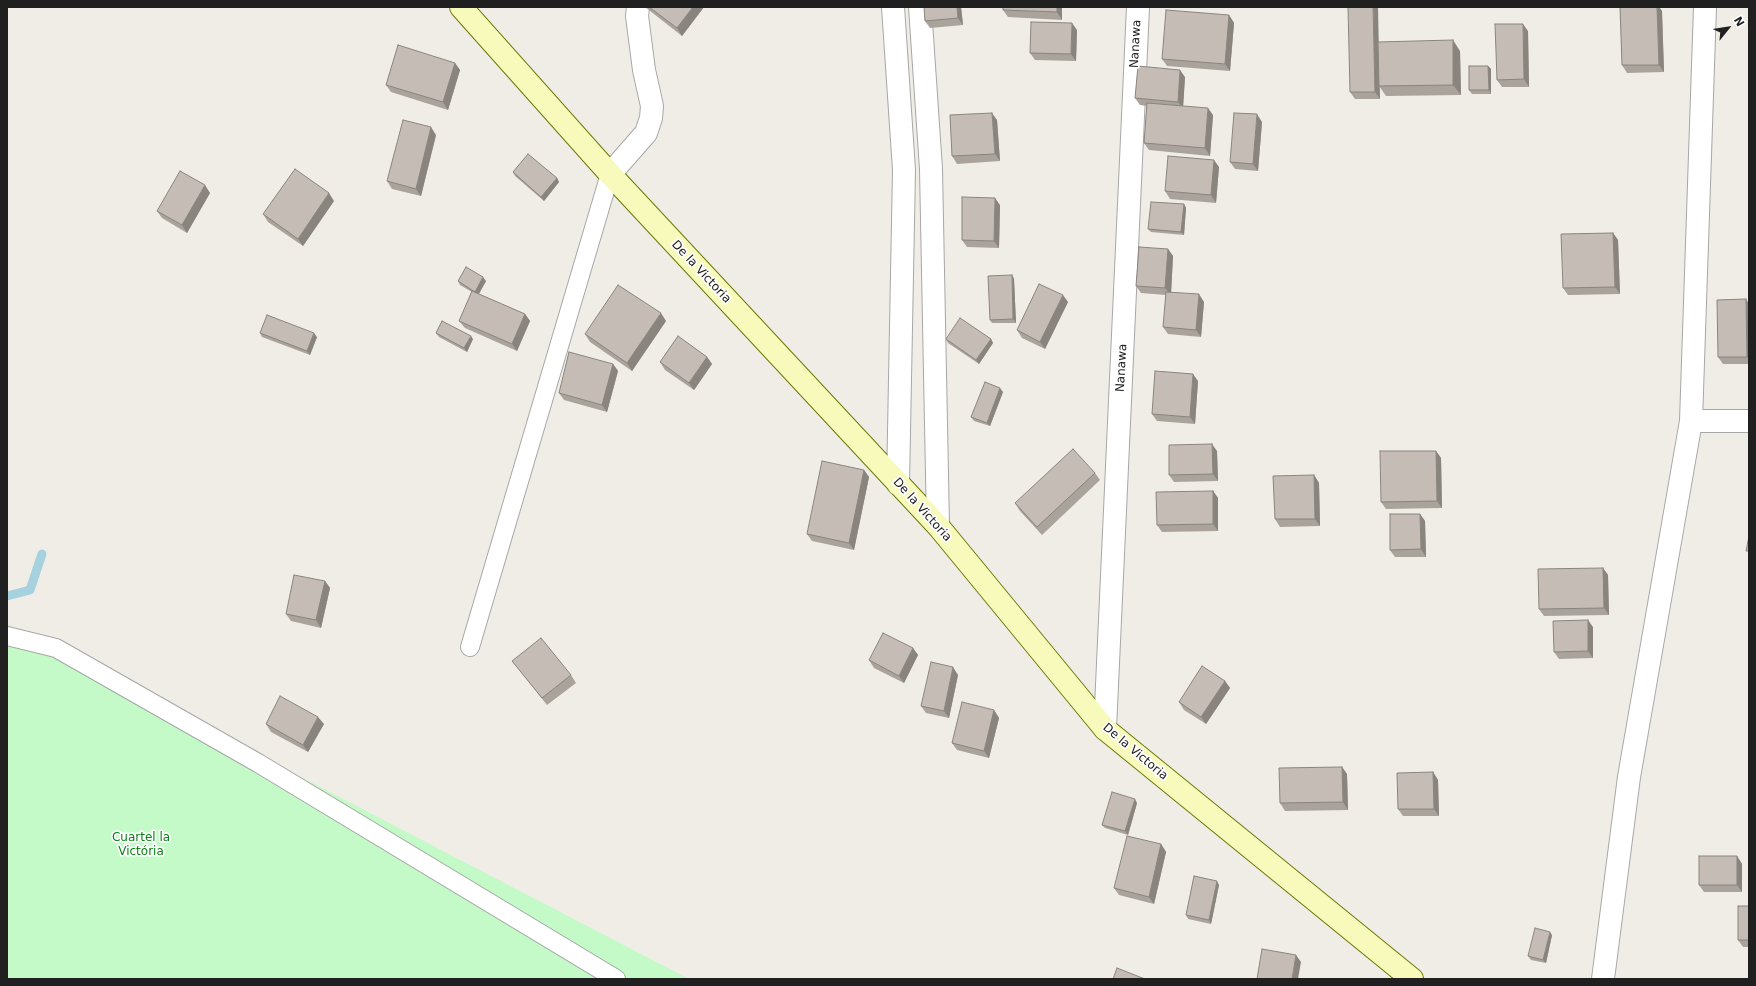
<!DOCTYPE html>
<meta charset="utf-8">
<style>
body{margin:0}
#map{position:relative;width:1756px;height:986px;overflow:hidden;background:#f0ede6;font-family:"DejaVu Sans",sans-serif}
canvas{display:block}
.frame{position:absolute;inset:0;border:8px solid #202020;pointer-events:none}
.north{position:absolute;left:1708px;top:8px;width:40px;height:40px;-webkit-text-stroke:3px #fff;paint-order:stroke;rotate:60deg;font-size:11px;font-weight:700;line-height:16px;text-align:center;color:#202020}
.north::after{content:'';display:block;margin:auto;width:14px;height:18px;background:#202020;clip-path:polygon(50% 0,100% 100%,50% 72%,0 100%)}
</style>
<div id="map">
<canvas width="1756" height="986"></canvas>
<div class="frame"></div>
<div class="north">N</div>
</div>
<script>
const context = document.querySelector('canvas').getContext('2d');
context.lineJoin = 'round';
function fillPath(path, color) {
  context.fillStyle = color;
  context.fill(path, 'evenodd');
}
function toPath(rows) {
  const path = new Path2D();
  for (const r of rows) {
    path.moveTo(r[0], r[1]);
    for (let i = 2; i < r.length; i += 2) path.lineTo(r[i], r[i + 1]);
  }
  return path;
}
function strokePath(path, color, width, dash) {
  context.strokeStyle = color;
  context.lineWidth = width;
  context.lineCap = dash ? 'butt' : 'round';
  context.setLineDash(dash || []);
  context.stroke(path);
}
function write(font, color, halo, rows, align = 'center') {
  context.font = font + ' "DejaVu Sans",sans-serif';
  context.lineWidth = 3.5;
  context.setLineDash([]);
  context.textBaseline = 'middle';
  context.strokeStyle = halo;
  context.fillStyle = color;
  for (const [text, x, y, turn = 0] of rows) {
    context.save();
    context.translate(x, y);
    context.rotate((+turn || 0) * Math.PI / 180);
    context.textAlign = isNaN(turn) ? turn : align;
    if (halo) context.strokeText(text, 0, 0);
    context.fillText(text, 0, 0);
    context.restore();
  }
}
fillPath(toPath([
 [7,624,689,979,7,979]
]), '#c3fac8');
strokePath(toPath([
 [7,596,30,590,42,554]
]), '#a6d1de', 9);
const lane = toPath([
 [7,636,56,648,258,763,616,979],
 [470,647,610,174]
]);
const street = toPath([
 [893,7,904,170,898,484],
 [920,7,931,169,938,526],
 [610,174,646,133,651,118,652,106,644,70,637,16,638,7],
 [1691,421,1749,421],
 [1105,729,1138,7],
 [1603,979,1629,777,1691,421,1705,7]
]);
const secondary = toPath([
 [461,7,610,174,938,526,1105,729,1412,979]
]);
strokePath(lane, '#a7a7a7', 20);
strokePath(street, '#a7a7a7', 24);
strokePath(secondary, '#6c7a04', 24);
strokePath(lane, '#fff', 18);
strokePath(street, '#fff', 22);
strokePath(secondary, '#f7faba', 22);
fillPath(toPath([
 [645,7,704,7,682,36],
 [924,7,961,7,963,25,930,28,925,21],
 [1062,7,1062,20,1008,17,1003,10],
 [1620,7,1659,7,1662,11,1664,72,1627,73,1622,65],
 [1229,15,1234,23,1230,71,1167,66,1162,59],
 [1077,30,1076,61,1035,60,1030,53],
 [1528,31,1529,87,1502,87,1497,80],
 [1379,42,1460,51,1461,95,1386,96,1379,86,1380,99,1355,99,1350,92],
 [455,63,460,70,448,110,391,92,386,85],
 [1488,66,1491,69,1491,94,1472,94,1469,90],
 [1185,77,1183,106,1213,115,1210,156,1149,150,1144,143,1147,106,1140,105,1135,98],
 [997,120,1000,161,957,164,952,156],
 [1262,122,1258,171,1235,169,1230,162],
 [436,135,421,196,392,189,387,181],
 [1219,167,1216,203,1170,199,1165,191],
 [513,172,557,178,559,182,544,201,515,176],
 [210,193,187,233,162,218,157,211],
 [334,201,303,246,268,222,263,214],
 [1184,204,1186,208,1184,235,1151,232,1148,229],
 [1000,205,999,248,967,247,962,240],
 [1613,233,1618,240,1620,294,1568,295,1563,288],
 [1168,249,1173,256,1171,292,1204,302,1201,337,1168,334,1163,327,1166,295,1141,293,1136,286],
 [1012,275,1014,279,1016,323,992,323,990,320],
 [458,281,486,281,479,294,525,314,530,321,517,351,465,328,459,321,472,292,460,285],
 [1068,302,1045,349,1022,338,1017,330],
 [1749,304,1749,364,1723,364,1718,357],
 [666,321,632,371,590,342,585,334],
 [260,333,317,337,310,355,262,337],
 [436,333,473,339,467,352,439,337],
 [946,339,991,339,993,343,979,364,948,343],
 [707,357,712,364,694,390,665,370,660,362],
 [613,364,618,371,607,412,564,400,559,393],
 [1198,381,1195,424,1157,421,1152,414],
 [1003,392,990,426,974,421,971,417],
 [1217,451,1218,481,1174,482,1169,475],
 [1436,451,1441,458,1442,508,1386,509,1381,502],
 [864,470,869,477,854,550,812,541,807,534],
 [1095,473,1100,480,1042,535,1020,511,1015,503],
 [1314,475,1319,483,1320,526,1280,527,1275,519],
 [1213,491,1218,498,1218,531,1162,532,1157,525],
 [1420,514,1425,521,1426,557,1395,557,1390,550],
 [1603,568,1608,575,1609,615,1544,616,1539,609],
 [325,581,330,588,321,628,291,621,286,614],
 [1593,627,1593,658,1559,659,1554,652],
 [913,648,918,655,904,683,874,668,869,660],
 [512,661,571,675,576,683,547,705],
 [958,675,949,718,926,713,921,706],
 [1225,681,1230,688,1206,724,1184,710,1179,702],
 [994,710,999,718,989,758,957,750,952,743],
 [266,724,324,724,308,752,271,732],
 [1342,767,1347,774,1348,810,1285,811,1280,803],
 [1433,772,1438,780,1439,816,1403,816,1398,809],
 [1137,803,1128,835,1105,828,1102,825],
 [1161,844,1166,852,1154,904,1119,895,1114,888],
 [1737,856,1742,864,1742,892,1704,892,1699,885],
 [1219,885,1211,924,1188,919,1186,915],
 [1749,906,1749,947,1743,947,1738,940],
 [1552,935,1546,963,1531,960,1528,956]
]), '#a9a39c');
fillPath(toPath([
 [693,7,704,7,682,36,677,28],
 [957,7,961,7,963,25,958,18],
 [1057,7,1062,7,1062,20,1057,12],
 [1373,7,1378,7,1380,99,1375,92],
 [1657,7,1659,7,1662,11,1664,72,1659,65],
 [1229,15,1234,23,1230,71,1225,64],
 [1072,23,1077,30,1076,61,1071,54],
 [1523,24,1528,31,1529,87,1524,79],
 [1453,40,1460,51,1461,95,1453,85],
 [455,63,460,70,448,110,443,102],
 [1488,66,1491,69,1491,94,1489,90],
 [1180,70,1185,77,1183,109,1178,102],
 [1208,108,1213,115,1210,156,1205,148],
 [992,113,997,120,1000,161,995,154],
 [1257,114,1262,122,1258,171,1253,164],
 [431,127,436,135,421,196,416,189],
 [1214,160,1219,167,1216,203,1211,195],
 [557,178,559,182,544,201,541,197],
 [205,185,210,193,187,233,182,225],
 [329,193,334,201,303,246,298,239],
 [995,198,1000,205,999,248,994,241],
 [1184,204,1186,208,1184,235,1181,232],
 [1613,233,1618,240,1620,294,1615,287],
 [1168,249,1173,256,1171,295,1165,288],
 [1012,275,1014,279,1016,323,1013,319],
 [483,277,486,281,478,295,475,292],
 [1199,294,1204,302,1201,337,1196,330],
 [1063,295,1068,302,1045,349,1040,342],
 [1746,299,1749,304,1749,359,1747,357],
 [661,313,666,321,632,371,627,363],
 [525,314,530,321,517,351,512,344],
 [314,333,317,337,310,355,307,351],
 [471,336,473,339,467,352,464,348],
 [991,339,993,343,979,364,976,360],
 [707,357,712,364,694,390,689,383],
 [613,364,618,371,607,412,602,405],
 [1193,374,1198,381,1195,424,1190,417],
 [1000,388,1003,392,990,426,987,423],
 [1212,444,1217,451,1218,481,1213,474],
 [1436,451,1441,458,1442,508,1437,501],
 [864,470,869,477,854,550,849,543],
 [1314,475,1319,483,1320,526,1315,519],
 [1213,491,1218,498,1218,531,1213,524],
 [1420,514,1425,521,1426,557,1421,549],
 [1603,568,1608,575,1609,615,1604,608],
 [325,581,330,588,321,628,316,620],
 [1588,620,1593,627,1593,658,1588,651],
 [913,648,918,655,904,683,899,676],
 [953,667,958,675,949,718,944,711],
 [1225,681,1230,688,1206,724,1201,717],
 [994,710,999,718,989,758,984,751],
 [318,717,324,724,308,752,303,745],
 [1342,767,1347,774,1348,810,1343,802],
 [1433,772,1438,780,1439,816,1434,809],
 [1135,799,1137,803,1128,835,1125,831],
 [1161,844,1166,852,1154,904,1149,897],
 [1737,856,1742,864,1742,892,1737,885],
 [1217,881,1219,885,1211,924,1209,920],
 [1550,932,1552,935,1546,963,1543,960],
 [1296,955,1301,962,1298,979,1292,979]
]), '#8a847f');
const building = toPath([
 [649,7,693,7,677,28,649,7],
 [924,7,957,7,958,18,925,21,924,7],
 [1003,7,1057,7,1057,12,1003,10,1003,7],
 [1348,7,1373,7,1375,92,1350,92,1348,7],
 [1620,7,1657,7,1659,65,1622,65,1620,7],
 [1166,10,1229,15,1225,64,1162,59,1166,10],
 [1031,22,1072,23,1071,54,1030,53,1031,22],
 [1495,24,1523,24,1524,79,1497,80,1495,24],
 [1453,40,1453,85,1379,86,1378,42,1453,40],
 [398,45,455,63,443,102,386,85,398,45],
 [1138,66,1180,70,1178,102,1135,98,1138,66],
 [1469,66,1488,66,1489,90,1469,90,1469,66],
 [1147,103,1208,108,1205,148,1144,143,1147,103],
 [992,113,995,154,952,156,950,115,992,113],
 [1234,113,1257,114,1253,164,1230,162,1234,113],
 [403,120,431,127,416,189,387,181,403,120],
 [528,154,557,178,541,197,513,172,528,154],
 [1168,156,1214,160,1211,195,1165,191,1168,156],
 [295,169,329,193,298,239,263,214,295,169],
 [180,171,205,185,182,225,157,211,180,171],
 [962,197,995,198,994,241,962,240,962,197],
 [1151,202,1184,204,1181,232,1148,229,1151,202],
 [1613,233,1615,287,1563,288,1561,234,1613,233],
 [1139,247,1168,249,1165,288,1136,286,1139,247],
 [466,267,483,277,475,292,458,281,466,267],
 [1012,275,1013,319,990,320,988,276,1012,275],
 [1039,284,1063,295,1040,342,1017,330,1039,284],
 [618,285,661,313,627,363,585,334,618,285],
 [472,291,525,314,512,344,459,321,472,291],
 [1166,292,1199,294,1196,330,1163,327,1166,292],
 [1746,299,1747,357,1718,357,1717,300,1746,299],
 [267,315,314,333,307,351,260,333,267,315],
 [960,318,991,339,976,360,946,339,960,318],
 [442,321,471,336,464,348,436,333,442,321],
 [678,336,707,357,689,383,660,362,678,336],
 [569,352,613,364,602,405,559,393,569,352],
 [1155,371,1193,374,1190,417,1152,414,1155,371],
 [985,382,1000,388,987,423,971,417,985,382],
 [1212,444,1213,474,1169,475,1169,445,1212,444],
 [1073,449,1095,473,1037,527,1015,503,1073,449],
 [1380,451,1436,451,1437,501,1381,502,1380,451],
 [822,461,864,470,849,543,807,534,822,461],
 [1314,475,1315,519,1275,519,1273,476,1314,475],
 [1213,491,1213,524,1157,525,1156,492,1213,491],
 [1390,514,1420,514,1421,549,1390,550,1390,514],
 [1749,536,1749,551,1746,551,1749,536],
 [1603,568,1604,608,1539,609,1538,569,1603,568],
 [294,575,325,581,316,620,286,614,294,575],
 [1588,620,1588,651,1554,652,1553,621,1588,620],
 [883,633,913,648,899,676,869,660,883,633],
 [541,638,571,675,542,698,512,661,541,638],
 [931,662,953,667,944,711,921,706,931,662],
 [1202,666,1225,681,1201,717,1179,702,1202,666],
 [280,696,318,717,303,745,266,724,280,696],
 [962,702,994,710,984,751,952,743,962,702],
 [1342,767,1343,802,1280,803,1279,768,1342,767],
 [1433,772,1434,809,1398,809,1397,773,1433,772],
 [1112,792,1135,799,1125,831,1102,825,1112,792],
 [1127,836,1161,844,1149,897,1114,888,1127,836],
 [1699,856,1737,856,1737,885,1699,885,1699,856],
 [1194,876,1217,881,1209,920,1186,915,1194,876],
 [1738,906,1749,906,1749,940,1738,940,1738,906],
 [1535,928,1550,932,1543,960,1528,956,1535,928],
 [1262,949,1296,955,1292,979,1257,979,1262,949],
 [1117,968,1145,979,1113,979,1117,968]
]);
fillPath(building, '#c5bdb5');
strokePath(building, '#8a847f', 1);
write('12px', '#202020', '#fff', [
 ["Nanawa",1136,44,-87],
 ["De la Victoria",701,272,47],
 ["Nanawa",1122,368,-87],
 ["De la Victoria",922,510,48],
 ["De la Victoria",1135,752,40]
]);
write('12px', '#0b8115', '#fff', [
 ["Cuartel la",141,838],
 ["Victória",141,852]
]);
</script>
